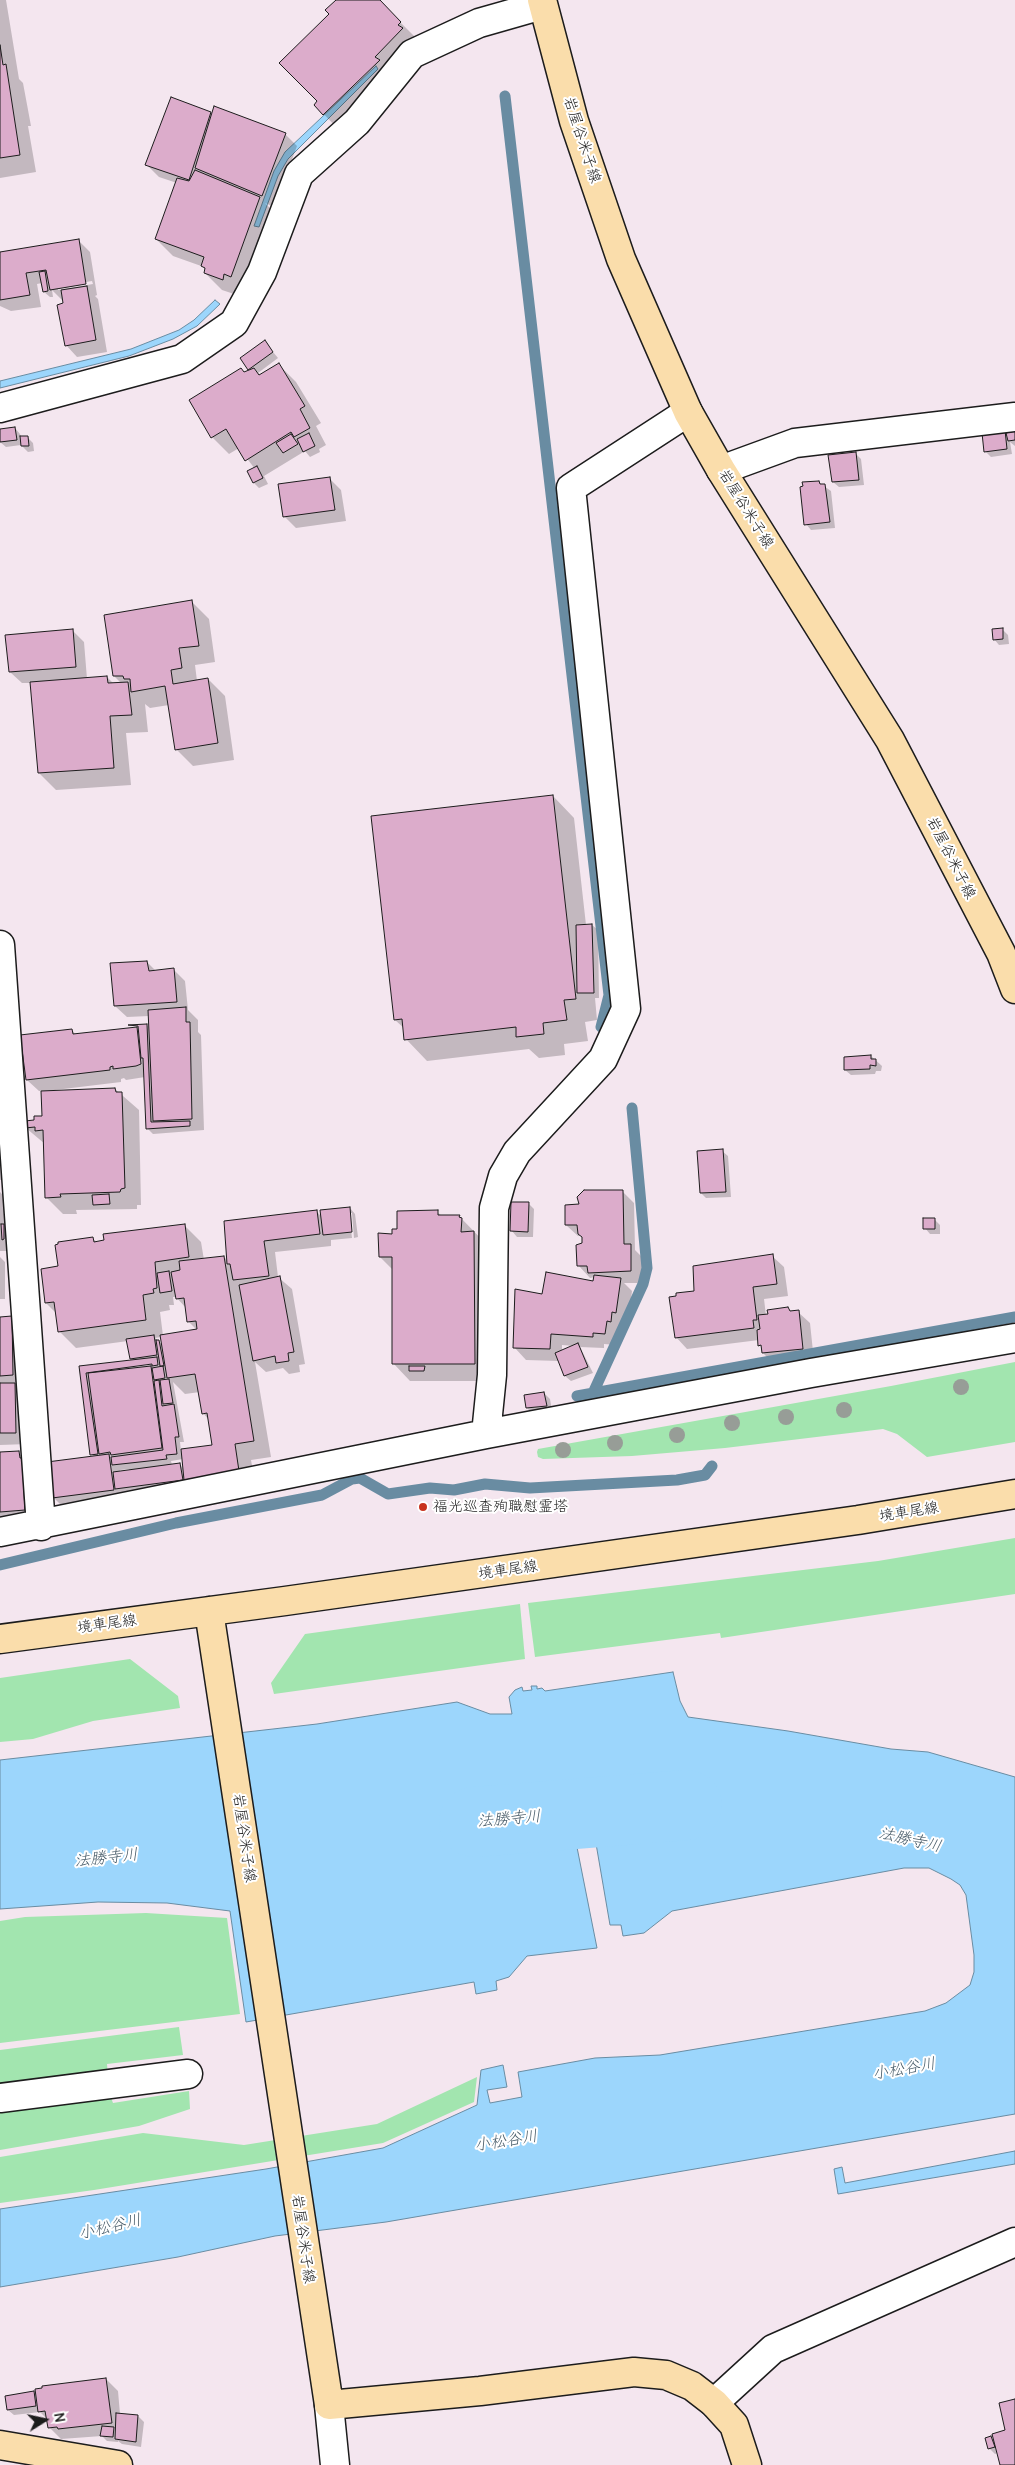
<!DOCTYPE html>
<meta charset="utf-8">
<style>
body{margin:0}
#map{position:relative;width:1015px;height:2465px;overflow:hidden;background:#f4e6ef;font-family:Delius,sans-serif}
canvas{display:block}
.north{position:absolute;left:20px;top:2395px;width:50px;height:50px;-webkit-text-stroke:4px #fff;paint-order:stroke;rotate:80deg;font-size:14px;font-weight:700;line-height:20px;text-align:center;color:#1c1c1c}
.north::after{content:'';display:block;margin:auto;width:18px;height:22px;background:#1c1c1c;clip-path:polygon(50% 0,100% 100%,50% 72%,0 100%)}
</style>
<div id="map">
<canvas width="1015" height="2465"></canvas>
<div class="north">N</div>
</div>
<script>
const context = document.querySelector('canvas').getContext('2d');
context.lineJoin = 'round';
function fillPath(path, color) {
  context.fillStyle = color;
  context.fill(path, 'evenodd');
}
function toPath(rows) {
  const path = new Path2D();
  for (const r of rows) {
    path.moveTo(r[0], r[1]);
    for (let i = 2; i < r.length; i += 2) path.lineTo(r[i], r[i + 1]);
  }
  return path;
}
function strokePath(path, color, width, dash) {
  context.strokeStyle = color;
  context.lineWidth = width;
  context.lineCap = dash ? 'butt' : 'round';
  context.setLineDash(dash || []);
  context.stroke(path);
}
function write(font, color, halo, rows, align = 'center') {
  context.font = font + ' Delius,"Klee One",sans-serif';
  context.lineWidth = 4;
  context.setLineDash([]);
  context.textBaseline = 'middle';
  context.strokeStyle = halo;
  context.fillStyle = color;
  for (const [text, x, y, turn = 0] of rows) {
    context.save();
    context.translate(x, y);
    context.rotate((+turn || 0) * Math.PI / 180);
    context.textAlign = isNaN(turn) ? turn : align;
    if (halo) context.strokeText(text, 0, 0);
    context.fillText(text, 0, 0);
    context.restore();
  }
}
fillPath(toPath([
 [1015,1362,1015,1442,927,1457,897,1434,883,1429,725,1448,632,1456,543,1459,538,1457,537,1452,538,1449,891,1386],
 [1015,1538,1015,1594,721,1638,720,1633,535,1657,528,1603,878,1561],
 [520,1604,525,1659,274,1694,271,1683,305,1634],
 [130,1659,178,1696,180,1708,93,1721,33,1739,0,1742,0,1678],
 [146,1913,227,1918,240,2014,0,2043,0,1921,25,1917],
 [179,2027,183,2055,107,2064,108,2077,0,2090,0,2050],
 [477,2077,474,2102,383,2143,94,2190,0,2203,0,2157,143,2133,244,2145,377,2124],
 [189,2091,190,2109,139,2126,0,2150,0,2110,110,2095,113,2103]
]), '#a2e5af');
const water = toPath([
 [376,66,378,69,288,159,278,176,259,227,254,226,274,171,285,152,376,66],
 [215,300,220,304,197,326,173,339,129,356,0,388,0,381,131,349,179,330,194,320,215,300],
 [673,1672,680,1701,688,1717,788,1731,891,1749,928,1752,1015,1777,1015,2114,386,2222,275,2236,178,2257,0,2287,0,2209,266,2169,383,2148,477,2105,481,2070,503,2065,507,2087,487,2090,490,2103,522,2097,518,2072,595,2058,660,2055,925,2011,946,2003,970,1985,974,1972,974,1955,966,1895,960,1885,951,1879,929,1868,904,1868,672,1911,644,1933,623,1936,621,1925,610,1925,589,1803,569,1807,597,1948,527,1956,509,1977,496,1981,497,1990,476,1994,474,1982,246,2022,230,1911,167,1903,98,1902,0,1909,0,1760,317,1724,457,1702,490,1714,512,1714,509,1697,515,1690,522,1687,523,1691,532,1690,531,1686,537,1686,537,1689,542,1688,545,1691,673,1672],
 [1015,2151,1015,2164,838,2194,834,2169,842,2167,845,2183,1015,2151]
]);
fillPath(water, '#9cd6fc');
strokePath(water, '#698ca2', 1);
fillPath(toPath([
 [0,0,6,0,19,79,23,83,31,126,28,126,36,172,0,178],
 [337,0,378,0,417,39,340,131,315,105,319,101],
 [210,113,213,116,285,134,297,146,274,207,265,203,277,215,240,296,222,290,205,273,206,269,204,267,173,256,156,239,177,183,159,177,147,165],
 [79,241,90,252,97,295,95,296,98,299,107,352,77,357,66,345,63,301,52,290,53,297,50,297,44,292,42,283,37,284,41,307,11,311,0,306,0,253],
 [92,281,93,284,58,290,58,287],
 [264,341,278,358,258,373,261,376,279,365,296,382,321,423,316,426,326,445,319,449,320,452,310,457,305,451,264,476,268,484,259,488,254,483,255,469,239,448,229,454,212,437,245,373,251,371,249,369],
 [15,428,20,434,21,438,27,437,33,443,34,451,28,452,21,445,6,447,0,442,0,430],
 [1004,431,1007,434,1015,432,1015,446,1010,442,1012,454,991,457,985,451],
 [855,453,861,459,864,485,839,487,833,482],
 [330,479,341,490,346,521,296,528,284,516],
 [818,482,831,491,835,528,811,530,806,524],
 [192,602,209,619,215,662,195,665,197,681,208,679,225,696,234,760,193,766,176,749,169,705,150,708,145,704,148,732,126,733,131,785,56,790,39,773,31,683,22,683,10,672,73,631,84,642,87,679,107,677,114,684,122,684,114,676],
 [1002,629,1008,635,1009,644,999,645,994,639],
 [553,796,574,818,586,925,592,925,598,930,599,998,595,998,597,1020,585,1022,588,1041,564,1044,565,1055,539,1058,529,1049,427,1061,406,1039,405,1029,395,1020],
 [147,962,156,971,173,969,185,981,188,1010,198,1020,198,1032,201,1035,204,1130,153,1134,147,1128,145,1077,126,1080,124,1078,121,1079,121,1082,55,1090,55,1092,115,1089,139,1110,141,1205,137,1205,137,1209,76,1210,77,1214,63,1214,46,1197,45,1144,26,1128,44,1117,43,1091,39,1091,27,1080,72,1030,76,1035,136,1028,140,1032,147,1025,150,1028,149,1016,127,1017,115,1006],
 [871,1056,882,1066,881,1071,876,1071,875,1074,851,1075,845,1070],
 [0,1127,8,1179,0,1180],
 [722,1151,728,1156,731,1197,706,1198,701,1193],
 [622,1191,634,1203,635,1250,642,1257,643,1283,624,1283,632,1291,628,1324,624,1323,622,1332,619,1331,616,1345,604,1344,604,1348,580,1347,593,1373,571,1381,565,1376,559,1361,526,1360,515,1348,543,1295,594,1283,595,1277,590,1278,579,1266,584,1244,582,1236,578,1236,566,1225,580,1205],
 [562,1345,574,1346,562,1352],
 [0,1192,9,1201,12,1251,0,1251],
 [528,1203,534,1209,533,1237,517,1237,512,1231],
 [350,1208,355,1214,358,1237,354,1238,352,1213,349,1213,352,1238,331,1240,331,1246,275,1252,278,1277,292,1289,305,1364,299,1365,300,1372,289,1374,283,1368,266,1372,255,1362,271,1457,251,1460,256,1488,65,1509,53,1497,94,1457,92,1454,80,1367,131,1361,128,1341,76,1348,59,1331,57,1314,46,1303,59,1267,93,1239,97,1242,184,1225,201,1242,204,1260,224,1257,228,1261,225,1222,317,1212,322,1217],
 [173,1297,176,1297,186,1308,188,1321,197,1330,163,1336,160,1312,170,1310,169,1305,174,1305],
 [161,1337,163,1345,155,1338],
 [158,1362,158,1364,135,1367,135,1365],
 [173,1382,185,1394,200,1392,203,1413,209,1420,213,1446,181,1451,180,1442,184,1442],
 [183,1459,184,1469,179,1464,172,1465,171,1461],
 [129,1469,130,1471,120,1472,120,1470],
 [437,1212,442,1216,459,1216,491,1249,491,1381,410,1381,393,1363,393,1270,380,1257,399,1231],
 [934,1219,940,1225,940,1234,930,1234,925,1228],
 [772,1256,784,1267,788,1296,764,1299,766,1316,788,1309,791,1312,798,1312,810,1323,814,1361,775,1365,763,1353,759,1340,687,1349,676,1337,696,1292],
 [0,1257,5,1262,5,1299,0,1299],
 [11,1317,23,1329,28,1444,0,1445,0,1318],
 [544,1393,550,1399,552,1411,533,1414,527,1408],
 [18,1452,30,1464,36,1521,0,1524,0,1454],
 [106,2379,118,2391,120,2414,138,2416,144,2422,141,2447,122,2444,118,2441,118,2442,107,2441,102,2436,61,2439,49,2427,48,2420,40,2412,14,2415,8,2410,34,2392,37,2396],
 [1015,2400,1015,2465,1001,2465,998,2453,995,2454,989,2448,991,2438,996,2442,1007,2431]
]), '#0003');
strokePath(toPath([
 [505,96,609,995,601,1027],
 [593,1393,643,1284,647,1268,632,1108],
 [577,1396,1015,1317],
 [0,1565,176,1523,322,1495,352,1479,360,1478,388,1494,430,1488,454,1490,485,1484,530,1488,677,1480,705,1475,712,1466]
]), '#698ca2', 11);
strokePath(toPath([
 [474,1822,687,1805]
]), '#9cd6fc', 70);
const building = toPath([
 [336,0,380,0,401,22,398,25,403,28,375,57,380,60,323,115,314,105,317,101,279,63,329,14,325,10,336,0],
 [0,45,3,65,6,64,20,155,0,158,0,45],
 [171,97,211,112,189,180,145,165,171,97],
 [214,106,286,133,262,196,195,168,214,106],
 [195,170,260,197,231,277,224,274,223,280,204,273,205,268,201,266,204,257,155,239,177,178,189,181,195,170],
 [79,239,86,284,50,290,46,270,26,273,30,295,0,300,0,252,79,239],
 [45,271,48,291,43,292,39,272,45,271],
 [87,286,96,340,65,346,57,305,63,303,61,290,87,286],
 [265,340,273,352,248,370,240,358,265,340],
 [279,363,305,406,300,409,310,428,294,437,291,432,245,461,226,429,211,438,189,400,241,368,244,372,254,368,259,375,279,363],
 [15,427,17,440,0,442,0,429,15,427],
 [1005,430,1007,449,984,452,982,433,1005,430],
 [1015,431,1015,440,1008,441,1006,433,1015,431],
 [309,433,315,446,303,452,297,439,309,433],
 [291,434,298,444,283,453,276,443,291,434],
 [20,436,28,436,29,446,21,446,20,436],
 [856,452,859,480,832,482,828,455,856,452],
 [257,466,263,478,253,483,247,471,257,466],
 [330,477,335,510,283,517,278,484,330,477],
 [819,481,820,484,825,484,830,522,804,525,800,487,803,486,802,482,819,481],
 [192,600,199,646,179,648,182,668,171,670,173,684,208,678,218,743,175,750,165,686,131,692,130,679,124,679,123,676,113,676,104,615,192,600],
 [1003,628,1003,639,993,640,992,629,1003,628],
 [73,629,76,667,9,672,5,635,73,629],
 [107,676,108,683,128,682,132,715,110,716,114,768,38,773,30,682,107,676],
 [553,795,576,999,564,1000,567,1020,543,1023,544,1034,516,1037,516,1027,404,1040,402,1019,394,1020,371,816,553,795],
 [592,924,594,993,577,993,576,925,592,924],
 [147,961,149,971,174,968,177,1002,114,1006,110,963,147,961],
 [186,1007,186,1022,190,1022,192,1119,153,1121,148,1010,186,1007],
 [147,1024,151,1122,190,1121,190,1126,146,1129,143,1058,141,1058,138,1026,128,1025,147,1024],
 [137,1027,141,1064,136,1066,113,1069,113,1066,110,1067,110,1070,26,1080,20,1035,72,1029,73,1034,137,1027],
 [871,1055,871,1059,876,1059,876,1066,870,1065,870,1069,844,1070,844,1057,871,1055],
 [115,1088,116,1092,122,1092,125,1188,121,1189,120,1192,60,1194,61,1197,45,1198,43,1130,35,1131,35,1127,25,1128,25,1121,34,1120,34,1116,42,1116,41,1091,115,1088],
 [723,1149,726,1192,700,1193,697,1151,723,1149],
 [584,1190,623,1190,624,1244,631,1244,631,1271,588,1273,587,1266,577,1266,576,1245,582,1243,582,1237,578,1234,577,1225,565,1225,565,1205,579,1204,577,1197,584,1190],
 [109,1194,110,1204,93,1205,92,1195,109,1194],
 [511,1202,529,1202,528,1232,510,1231,511,1202],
 [350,1207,352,1232,323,1235,320,1210,350,1207],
 [317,1210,320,1234,264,1241,269,1276,233,1280,230,1264,227,1264,224,1221,317,1210],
 [438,1210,438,1215,460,1215,459,1217,462,1218,461,1232,474,1231,475,1364,392,1364,392,1257,379,1257,378,1233,392,1234,392,1229,397,1229,397,1211,438,1210],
 [923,1218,935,1218,935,1229,923,1229,923,1218],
 [1,1224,4,1224,4,1239,2,1240,1,1224],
 [185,1224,189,1257,155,1262,157,1288,153,1289,154,1293,143,1295,146,1320,58,1332,54,1302,45,1303,41,1269,58,1266,55,1245,58,1244,58,1242,93,1237,94,1242,104,1240,103,1234,185,1224],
 [773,1254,777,1284,753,1287,757,1320,753,1320,754,1328,675,1338,669,1297,676,1296,676,1293,694,1291,693,1266,773,1254],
 [224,1256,254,1441,235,1444,239,1471,184,1480,181,1449,212,1445,207,1413,202,1414,195,1374,167,1378,160,1335,197,1329,196,1321,187,1322,184,1298,176,1299,171,1272,180,1270,179,1261,224,1256],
 [169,1271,172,1291,160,1293,157,1273,169,1271],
 [546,1272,593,1281,594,1275,621,1278,616,1313,612,1312,611,1322,607,1321,605,1334,593,1333,593,1337,551,1334,550,1349,513,1348,515,1289,542,1294,546,1272],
 [280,1276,294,1352,288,1353,289,1361,276,1363,275,1356,253,1361,239,1285,280,1276],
 [788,1307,790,1311,799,1310,803,1349,762,1353,761,1345,758,1346,757,1330,760,1329,758,1315,768,1314,767,1310,788,1307],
 [12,1316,13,1375,0,1376,0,1317,12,1316],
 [154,1335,157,1355,130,1359,126,1339,154,1335],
 [156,1340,159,1340,164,1366,160,1366,156,1340],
 [578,1343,588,1367,564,1376,555,1353,578,1343],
 [157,1357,158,1365,152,1366,152,1364,86,1373,98,1454,90,1455,79,1366,157,1357],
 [151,1366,162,1448,111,1455,110,1452,99,1454,88,1373,151,1366],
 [163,1366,165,1378,154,1380,152,1368,163,1366],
 [409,1366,425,1366,424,1371,409,1371,409,1366],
 [169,1379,173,1403,163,1404,160,1380,169,1379],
 [159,1380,162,1406,174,1404,179,1437,175,1437,177,1454,166,1455,167,1459,112,1465,111,1457,163,1450,154,1381,159,1380],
 [0,1383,15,1383,16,1433,0,1433,0,1383],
 [544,1392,547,1406,526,1408,524,1395,544,1392],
 [19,1451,20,1458,22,1458,25,1510,0,1512,0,1452,19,1451],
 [109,1454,114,1490,52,1498,47,1462,109,1454],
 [180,1463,183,1480,115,1489,113,1472,180,1463],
 [106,2378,112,2423,58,2429,57,2427,48,2428,45,2411,38,2412,35,2389,42,2388,42,2386,106,2378],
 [34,2391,36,2406,7,2410,5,2396,34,2391],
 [1015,2399,1015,2465,1000,2465,992,2434,1005,2430,999,2403,1015,2399],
 [116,2413,138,2415,136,2442,115,2439,116,2413],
 [102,2426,114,2427,113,2437,100,2436,102,2426],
 [991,2436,995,2447,988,2449,985,2438,991,2436]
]);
fillPath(building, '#dcaccb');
strokePath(building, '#1c1c1c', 1);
const minor = toPath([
 [0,408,182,359,234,323,262,272,299,174,357,122,412,54,479,23,542,5],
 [721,470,795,443,1015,417],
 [0,945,41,1526],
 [486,1434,492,1375,494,1208,503,1176,517,1152,603,1059,626,1009,571,488,688,412],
 [0,1532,486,1434,811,1373,1015,1338],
 [0,2098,188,2074],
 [714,2403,773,2349,1015,2242],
 [329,2405,335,2465]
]);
const major = toPath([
 [542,0,574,121,621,259,688,412,721,470,890,740,1001,953,1015,989],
 [209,1611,329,2405,480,2391,634,2372,666,2375,692,2386,714,2403,734,2425,747,2465],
 [0,1639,285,1601,858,1520,1015,1494],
 [0,2445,118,2465]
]);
strokePath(minor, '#1c1c1c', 31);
strokePath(major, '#1c1c1c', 31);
strokePath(minor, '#fff', 28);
strokePath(major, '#faddab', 28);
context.fillStyle = '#979d97';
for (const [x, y] of [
 [961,1387],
 [844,1410],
 [786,1417],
 [732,1423],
 [677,1435],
 [615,1443],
 [563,1450]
]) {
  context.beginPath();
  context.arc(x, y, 8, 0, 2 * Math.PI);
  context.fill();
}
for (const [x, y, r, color] of [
 [423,1507,5,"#c8321e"]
]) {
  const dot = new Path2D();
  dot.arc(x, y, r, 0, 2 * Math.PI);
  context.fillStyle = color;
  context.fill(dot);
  strokePath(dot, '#fff', 2);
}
write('15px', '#1c1c1c', '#fff', [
 ["岩屋谷米子線",582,140,72],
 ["岩屋谷米子線",746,509,58],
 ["岩屋谷米子線",951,858,63],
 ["境車尾線",909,1512,-9],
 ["境車尾線",508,1570,-8],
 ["境車尾線",107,1624,-8],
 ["岩屋谷米子線",244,1838,82],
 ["岩屋谷米子線",303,2239,82]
]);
write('15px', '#1c1c1c', '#fff', [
 ["福光巡査殉職慰霊塔",433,1507]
], 'left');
write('italic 16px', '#495d6a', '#fff', [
 ["法勝寺川",509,1819,-5],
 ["法勝寺川",910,1840,13],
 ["法勝寺川",106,1858,-6],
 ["小松谷川",904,2069,-10],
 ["小松谷川",506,2141,-9],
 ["小松谷川",110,2227,-13]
]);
</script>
